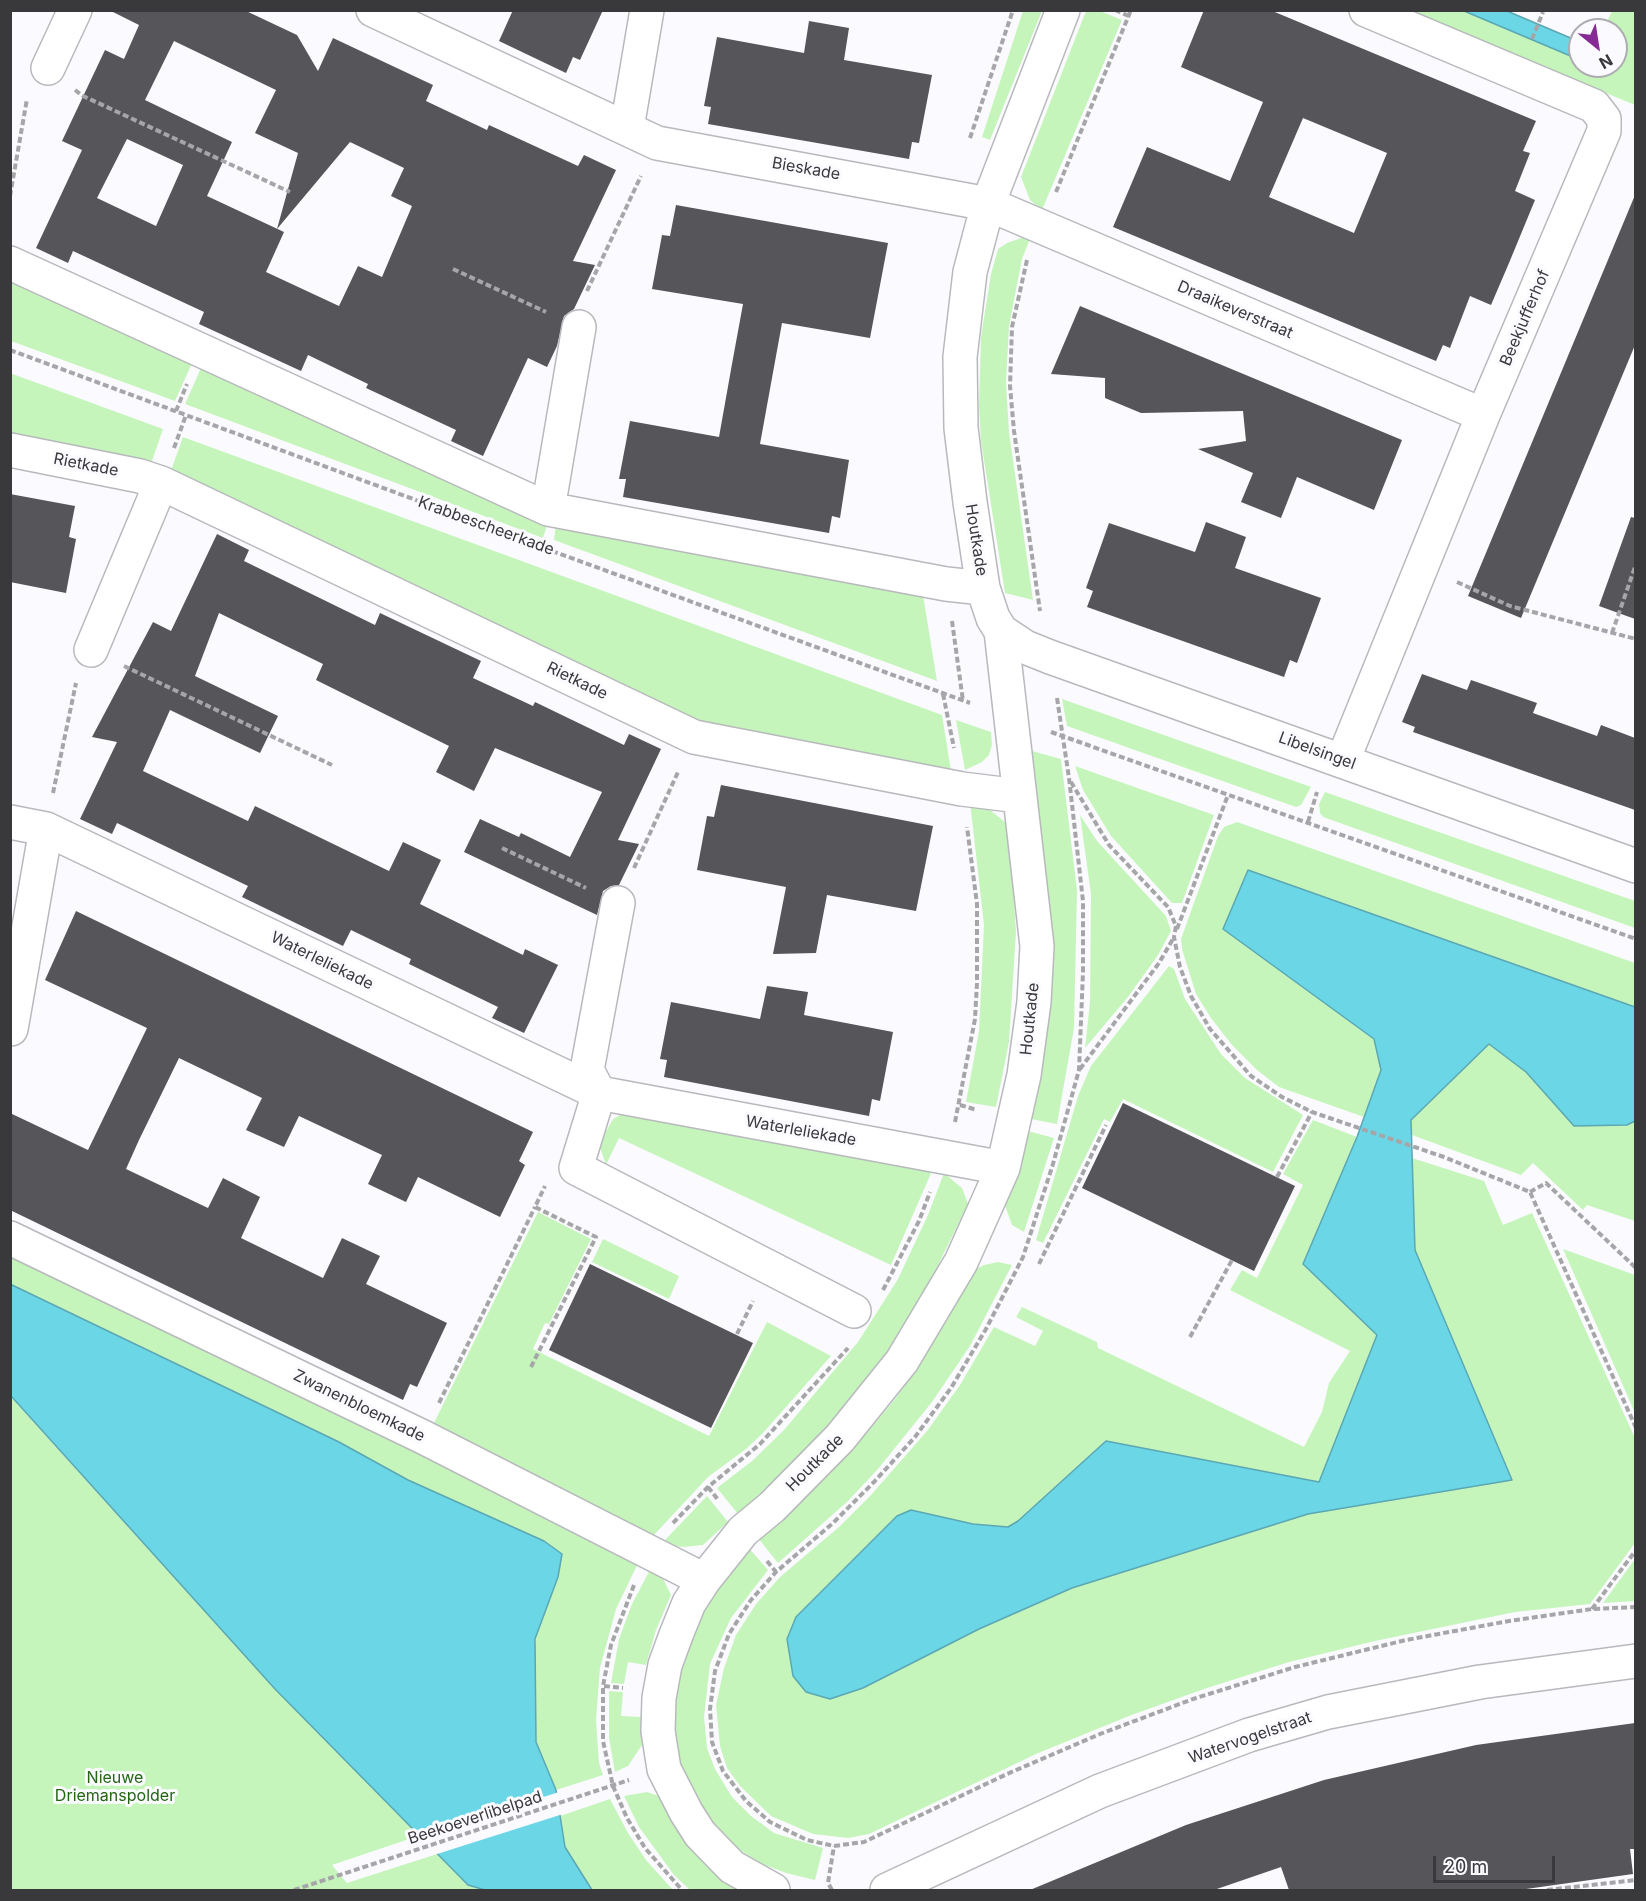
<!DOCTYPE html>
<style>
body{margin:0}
#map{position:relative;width:1646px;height:1901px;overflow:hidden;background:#fafaff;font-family:Inter,sans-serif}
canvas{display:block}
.frame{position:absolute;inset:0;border:12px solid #39393b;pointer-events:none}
.north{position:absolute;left:1568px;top:18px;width:60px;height:60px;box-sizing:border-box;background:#fafaff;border:2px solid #adadb1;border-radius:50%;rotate:150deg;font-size:16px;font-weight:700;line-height:24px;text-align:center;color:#39393b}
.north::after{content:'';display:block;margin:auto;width:21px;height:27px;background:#862a96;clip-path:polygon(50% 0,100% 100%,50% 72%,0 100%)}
.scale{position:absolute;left:1433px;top:1856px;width:122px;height:27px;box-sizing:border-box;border:3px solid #39393b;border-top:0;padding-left:8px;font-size:18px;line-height:21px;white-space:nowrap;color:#39393b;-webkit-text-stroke:4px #fafaff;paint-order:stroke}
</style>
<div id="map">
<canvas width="1646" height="1901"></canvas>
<div class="frame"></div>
<div class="north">N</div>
<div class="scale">20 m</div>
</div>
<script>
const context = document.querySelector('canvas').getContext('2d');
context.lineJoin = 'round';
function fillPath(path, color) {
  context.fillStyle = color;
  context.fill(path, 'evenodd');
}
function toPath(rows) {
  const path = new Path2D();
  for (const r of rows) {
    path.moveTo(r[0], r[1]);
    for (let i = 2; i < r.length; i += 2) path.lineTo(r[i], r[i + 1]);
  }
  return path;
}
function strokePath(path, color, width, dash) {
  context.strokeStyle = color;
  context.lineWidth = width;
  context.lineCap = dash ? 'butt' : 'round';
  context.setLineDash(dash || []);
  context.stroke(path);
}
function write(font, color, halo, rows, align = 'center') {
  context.font = font + ' Inter,sans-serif';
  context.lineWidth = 6;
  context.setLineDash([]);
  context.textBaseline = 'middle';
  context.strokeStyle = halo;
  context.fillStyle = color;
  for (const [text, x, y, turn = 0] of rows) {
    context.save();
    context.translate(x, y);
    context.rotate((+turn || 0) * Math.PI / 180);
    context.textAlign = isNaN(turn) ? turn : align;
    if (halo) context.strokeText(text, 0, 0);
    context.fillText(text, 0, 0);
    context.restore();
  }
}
fillPath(toPath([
 [1023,11,1042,11,990,140,982,137],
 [1086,11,1100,11,1122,20,1042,210,1030,200,1021,177],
 [1407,11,1464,11,1580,60,1580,66,1616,66,1616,30,1603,30,1612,11,1635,11,1635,105],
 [1024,237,1030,239,1022,259,1009,326,1006,383,1009,432,1033,600,1005,593,981,441,979,406,981,337,991,274,998,249,1007,243],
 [10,277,192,363,175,401,11,341],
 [201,368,548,522,543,538,185,404],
 [10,373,163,429,151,464,11,437],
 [183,437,942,715,951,771,701,724,170,473],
 [556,523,922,589,937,681,554,540],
 [1062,699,1311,787,1301,805,1296,807,1067,726],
 [956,720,991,732,992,745,989,755,982,762,965,770],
 [1025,749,1061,759,1077,890,1074,1028,1057,1124,1026,1118],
 [1075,766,1214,815,1182,903,1172,903,1111,836,1083,790],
 [1325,792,1635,901,1635,928,1323,817,1320,813,1319,804],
 [970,802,984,805,1006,823,1014,899,1016,932,1009,1042,996,1107,966,1102,979,1031,984,925],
 [1080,815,1097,841,1166,916,1171,931,1158,955,1128,997,1085,1048,1090,1002,1091,894],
 [1237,822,1635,963,1635,1007,1248,871,1223,929,1374,1039,1381,1070,1364,1117,1279,1087,1257,1070,1232,1045,1211,1018,1196,994,1182,949,1181,939,1218,836,1224,827],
 [1169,966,1174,969,1185,999,1221,1054,1245,1078,1303,1115,1273,1172,1123,1099,1110,1122,1104,1119,1043,1243,1036,1240,1078,1096,1091,1066],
 [1489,1043,1526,1072,1574,1126,1627,1125,1635,1121,1635,1221,1587,1205,1583,1210,1533,1163,1521,1175,1412,1135,1411,1120],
 [629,1110,932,1171,891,1265,619,1138,606,1165,599,1144,613,1119],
 [1313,1120,1357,1137,1303,1264,1378,1335,1319,1482,1106,1441,1018,1521,1008,1527,973,1524,842,1571,796,1617,787,1639,793,1676,830,1699,863,1688,979,1629,1072,1588,1308,1514,1512,1480,1415,1250,1412,1158,1484,1181,1503,1225,1532,1213,1635,1438,1635,1543,1590,1604,1515,1612,1375,1641,1289,1662,1204,1689,1129,1716,1036,1754,869,1834,848,1838,813,1834,771,1816,740,1786,727,1768,720,1746,716,1705,724,1668,736,1635,756,1604,780,1577,839,1527,871,1495,927,1431,960,1385,994,1327,1035,1346,1043,1331,1016,1317,1022,1307,1097,1342,1098,1348,1304,1447,1322,1412,1329,1383,1350,1351,1230,1290,1242,1270,1257,1278,1303,1185,1283,1174],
 [1024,1130,1054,1138,1024,1232,1012,1225,1003,1200],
 [944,1173,962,1188,968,1204,915,1312,890,1351,817,1441,738,1514,717,1488,752,1461,784,1430,858,1342,898,1279,928,1215],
 [538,1212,591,1239,549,1324,545,1323,533,1349,709,1436,767,1322,831,1356,763,1433,746,1449,708,1477,654,1535,432,1427],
 [603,1239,679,1276,669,1299,592,1262],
 [1563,1249,1635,1275,1635,1413],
 [10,1252,641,1557,616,1609,600,1668,596,1720,599,1763,603,1775,556,1790,536,1742,534,1666,544,1541,408,1480,339,1442,11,1284],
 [998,1262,1012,1265,970,1346,932,1402,878,1469,848,1501,778,1563,758,1538,793,1509,865,1435,896,1398,922,1360,948,1319,972,1271,984,1265],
 [10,1396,275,1689,421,1835,332,1865,347,1883,437,1854,468,1885,511,1890,11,1890],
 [707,1496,728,1522,703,1545,683,1547,673,1546,665,1540],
 [748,1547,768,1570,731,1618,710,1664,704,1717,707,1748,715,1769,732,1797,751,1816,774,1833,823,1848,815,1880,786,1873,760,1863,734,1846,715,1827,697,1802,674,1750,673,1689,690,1629],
 [1635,1559,1635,1601,1603,1603],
 [652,1566,659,1570,671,1595,656,1630,646,1665,628,1662,624,1684,611,1683,619,1639,632,1604],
 [609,1691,623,1692,621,1716,641,1717,642,1745,628,1766,615,1772,609,1738],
 [647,1792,659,1796,691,1848,706,1865,745,1890,690,1890,674,1875,639,1827,624,1796],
 [610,1799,628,1833,646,1860,673,1890,592,1890,577,1870,565,1847,560,1816]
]), '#c6f5bc');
const water = toPath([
 [1464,11,1507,11,1580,42,1580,60,1464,11],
 [1248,870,1635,1007,1635,1121,1627,1125,1574,1126,1526,1072,1489,1044,1411,1120,1415,1250,1512,1480,1308,1514,1072,1588,979,1629,863,1688,830,1699,806,1692,793,1676,787,1639,796,1617,897,1516,911,1510,973,1524,1008,1527,1018,1521,1106,1441,1319,1482,1377,1335,1303,1264,1357,1137,1381,1070,1374,1039,1223,929,1248,870],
 [10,1284,339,1442,408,1480,544,1541,562,1554,558,1577,535,1639,536,1742,556,1790,565,1847,592,1890,485,1890,468,1885,275,1689,11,1396,10,1284]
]);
fillPath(water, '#6ad6e6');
strokePath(water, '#5ba7b3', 1.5);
fillPath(toPath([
 [559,1792,563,1814,434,1855,423,1843,421,1836]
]), '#fafaff');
fillPath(toPath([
 [109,10,244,10,297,35,318,71,333,38,433,85,426,101,487,130,489,125,578,166,584,155,616,170,573,261,595,265,574,309,564,316,557,346,547,367,528,358,483,456,451,441,456,430,366,388,368,384,308,355,301,371,199,324,204,312,73,251,68,263,36,248,82,150,62,141,105,50,124,59,139,25],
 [174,41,276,90,255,133,298,153,277,229,350,142,404,168,391,196,412,206,382,277,358,266,339,306,266,272,284,232,207,196,232,142,145,100],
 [127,139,183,165,156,226,97,198],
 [513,10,603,10,580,60,573,57,566,73,499,41],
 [1204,10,1270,10,1536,121,1523,151,1530,153,1515,191,1535,200,1509,263,1491,305,1470,296,1450,348,1443,345,1436,361,1113,227,1147,147,1230,181,1263,102,1181,67],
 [1303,118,1387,153,1354,233,1269,197],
 [809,21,849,28,844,60,932,75,919,143,912,142,909,159,708,124,711,107,704,106,717,37,804,53],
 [1635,195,1635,345,1521,618,1468,596],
 [676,205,888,243,870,338,782,323,760,444,849,460,840,518,832,516,829,533,623,497,626,479,619,479,630,421,719,437,732,364,743,304,652,289,662,235,670,236],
 [1080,306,1402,440,1374,510,1297,477,1281,518,1241,502,1253,473,1198,449,1246,441,1243,411,1141,413,1105,398,1105,378,1051,374],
 [10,494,75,506,69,537,76,539,66,593,10,582],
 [1631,517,1635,518,1635,619,1599,606],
 [1206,522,1246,537,1235,568,1321,598,1297,663,1290,660,1284,677,1087,607,1093,591,1086,588,1109,523,1195,552],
 [217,534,249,550,244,561,375,625,380,613,481,661,473,678,533,706,535,702,624,745,629,734,661,749,618,840,639,844,619,885,611,886,603,891,597,915,464,852,480,819,519,837,521,833,570,857,602,792,495,748,474,791,436,772,449,746,316,680,323,664,219,613,195,676,278,716,260,753,170,710,143,771,248,821,255,806,389,871,403,842,441,860,420,904,523,955,525,949,558,965,524,1033,492,1018,498,1007,409,964,411,959,351,930,343,946,242,897,248,886,117,823,112,834,80,819,117,742,92,737,153,622,171,631],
 [1422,674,1467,690,1471,680,1537,703,1533,713,1597,736,1601,725,1635,738,1635,810,1413,732,1415,727,1402,722],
 [721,785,933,826,916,911,827,895,816,953,773,954,786,887,697,870,707,816,714,817],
 [76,911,533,1132,519,1161,525,1165,500,1217,418,1177,406,1202,368,1184,382,1155,299,1116,284,1147,246,1130,262,1098,179,1058,139,1140,126,1169,208,1208,223,1178,260,1197,241,1238,323,1278,342,1238,380,1256,366,1284,447,1323,417,1387,410,1384,403,1400,10,1210,10,1113,88,1150,147,1028,45,980],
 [767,986,808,992,804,1015,893,1032,880,1101,872,1099,869,1116,664,1077,667,1060,660,1059,671,1002,760,1019],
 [1123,1103,1295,1186,1254,1271,1082,1188],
 [590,1264,753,1343,711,1428,549,1350],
 [1635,1723,1635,1849,1630,1849,1633,1874,1519,1890,1289,1890,1281,1867,1214,1890,1030,1890,1186,1825,1324,1780,1476,1745]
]), '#56565a');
const street = toPath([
 [373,10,657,143,988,204,1483,415],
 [48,68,75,10],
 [627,128,647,10],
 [10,263,548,509,946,584,983,588],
 [10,450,140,476,161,483,694,737,962,789,1019,796],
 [548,509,579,327],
 [1001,631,1025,647,1050,657,1636,866],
 [91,650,161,483],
 [1343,760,1483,415,1604,131,1604,119,1594,106,1366,10],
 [10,822,46,829,599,1093,1003,1168],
 [618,903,587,1070,599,1093,576,1168,854,1311],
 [11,1029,46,829],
 [10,1238,423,1437,704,1580],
 [773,1890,732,1867,700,1834,686,1812,664,1769,658,1731,659,1698,665,1665,676,1635,689,1603,704,1580,743,1531,772,1507,840,1438,902,1361,961,1262,1003,1168,1024,1075,1034,1002,1037,946,1001,631,993,618,983,588,970,502,961,428,960,357,970,272,988,204,1063,10],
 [887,1890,1100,1791,1249,1735,1328,1712,1480,1682,1636,1661]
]);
strokePath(street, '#b8b9bd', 36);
strokePath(toPath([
 [1115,10,1129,16],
 [1532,39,1543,12],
 [75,90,83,96,290,192],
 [970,138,1013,10],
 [1056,192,1131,10],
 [10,196,27,99],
 [1027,260,1012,327,1010,386,1014,431,1040,611],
 [453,269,546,312],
 [587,291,641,176],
 [10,350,497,530],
 [176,411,187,384],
 [174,448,186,415],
 [552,551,970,703],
 [1457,582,1510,606,1636,639],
 [952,621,963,701],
 [1612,633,1636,564],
 [124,666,332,765],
 [943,694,954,748],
 [1057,698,1069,778,1083,901,1083,972,1079,1070,1053,1164,1023,1257,986,1329,951,1388,915,1437,874,1482,833,1523,776,1572,751,1600,729,1634,715,1671,710,1709,712,1742,723,1771,746,1801,770,1822,807,1840,834,1846,864,1842,1007,1774,1100,1734,1193,1699,1295,1667,1406,1640,1509,1621,1592,1609,1636,1607],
 [1051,732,1636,939],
 [1071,782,1109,845,1168,907,1176,926,1174,937,1180,967,1191,996,1210,1029,1251,1076,1282,1097,1312,1112,1444,1157,1530,1192,1636,1428],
 [53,793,76,683],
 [1308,822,1317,792],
 [502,848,586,888],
 [634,868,678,772],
 [1177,929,1228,795],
 [1080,1069,1159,963,1173,939],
 [960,1105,977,1110],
 [955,1122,975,1019,977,983,977,904,967,827],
 [1277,1177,1312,1112],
 [1530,1192,1546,1183,1636,1268],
 [1039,1264,1106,1125],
 [883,1290,919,1221,930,1192],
 [737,1334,753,1301],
 [1190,1337,1232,1260],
 [531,1367,596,1237,535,1207,545,1186],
 [439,1403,535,1207],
 [708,1487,719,1501],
 [673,1523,708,1487,760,1444,848,1348],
 [767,1561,776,1572],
 [634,1585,611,1645,603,1686,603,1741,613,1786,627,1818,645,1848,682,1890],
 [1592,1609,1636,1550],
 [604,1686,623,1688],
 [294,1890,629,1780],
 [832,1890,828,1883,834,1846],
 [1547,1890,1636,1880]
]), '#a6a6a9', 4, [6, 3]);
strokePath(street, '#fff', 33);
write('16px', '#39393b', '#fafaff', [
 ["Bieskade",806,169,10],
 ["Draaikeverstraat",1235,310,23],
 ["Beekjufferhof",1525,318,-67],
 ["Rietkade",86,465,11],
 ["Krabbescheerkade",486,526,20],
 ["Houtkade",976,540,81],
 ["Rietkade",577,681,26],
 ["Libelsingel",1317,751,20],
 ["Waterleliekade",322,961,26],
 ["Houtkade",1030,1019,-84],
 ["Waterleliekade",801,1131,10],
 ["Zwanenbloemkade",359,1406,26],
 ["Houtkade",815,1463,-45],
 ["Watervogelstraat",1250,1738,-19],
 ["Beekoeverlibelpad",475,1818,-18]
]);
write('16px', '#246614', '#fafaff', [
 ["Nieuwe",115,1778],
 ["Driemanspolder",115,1796]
]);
</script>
